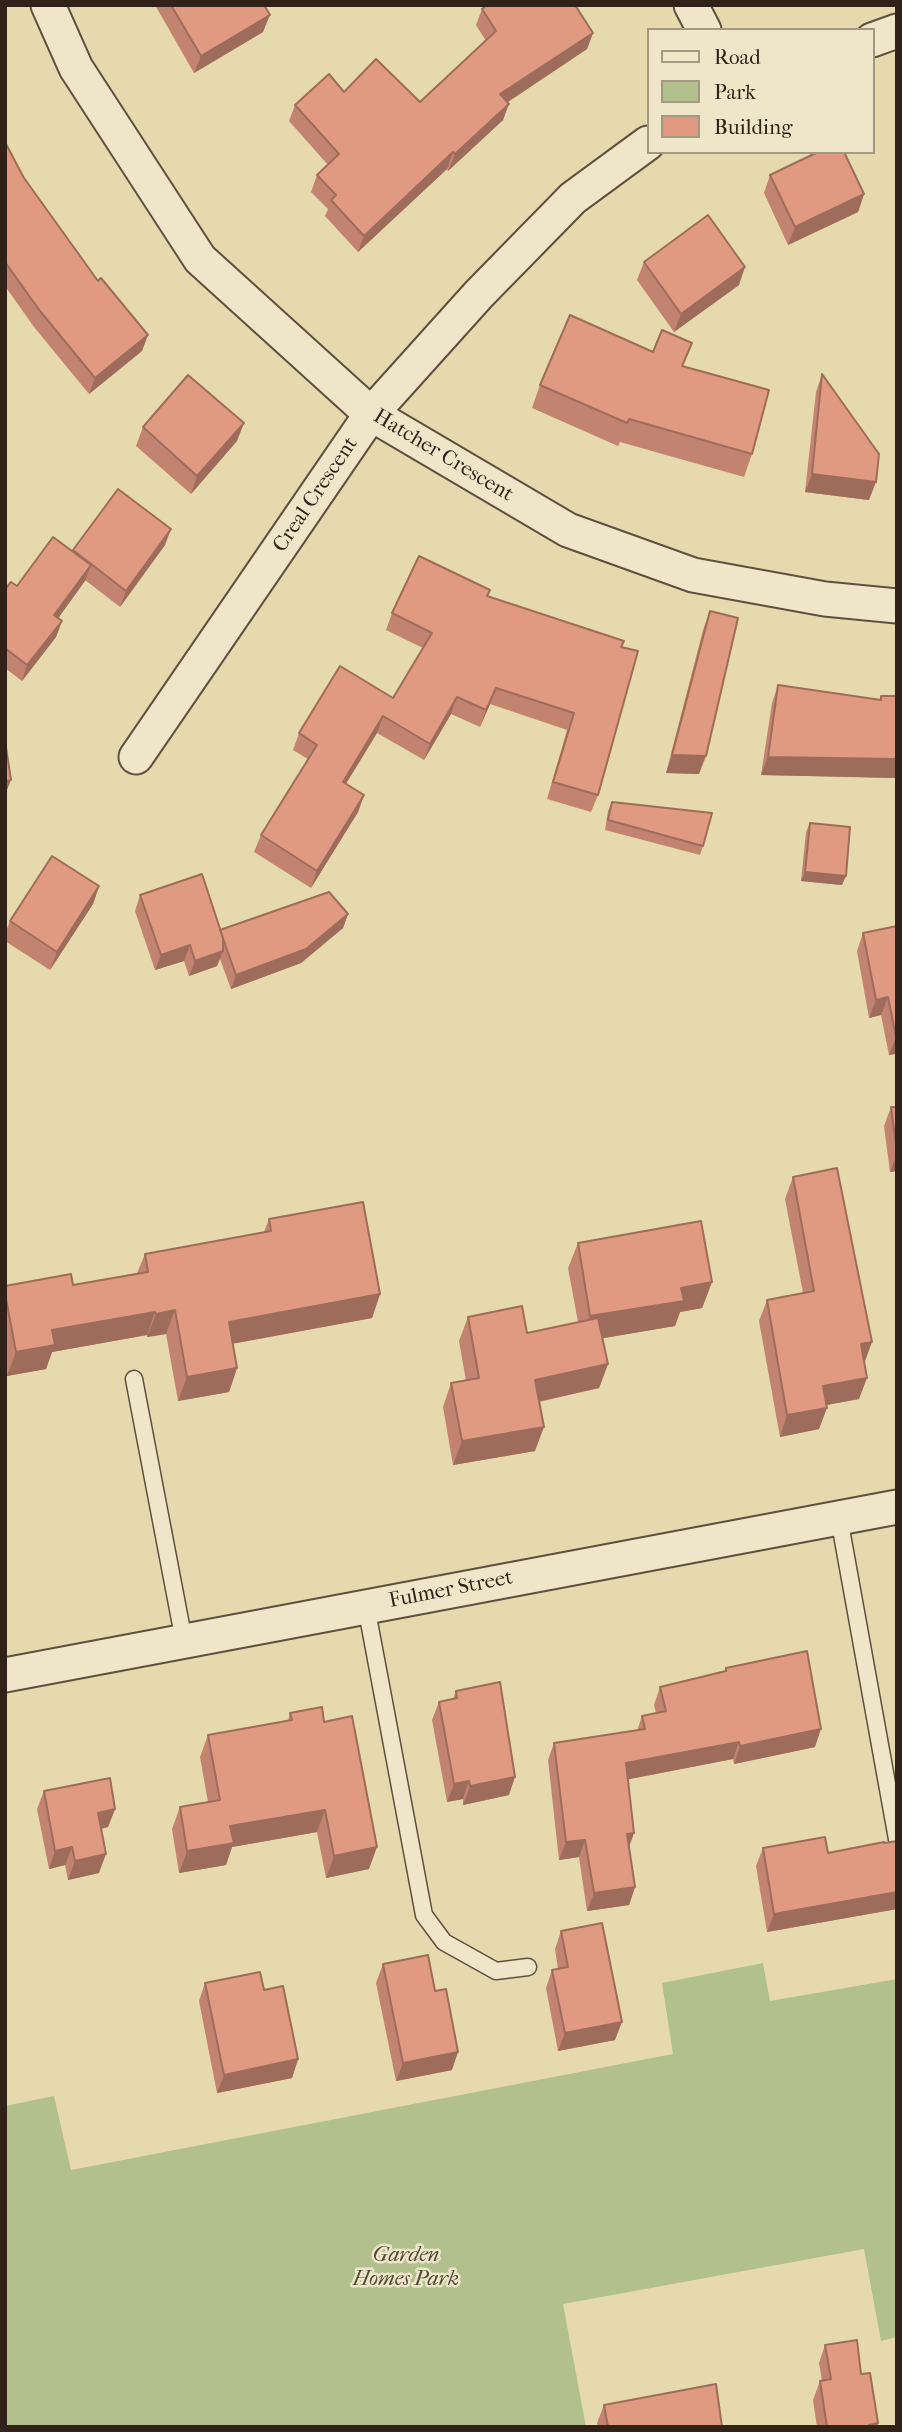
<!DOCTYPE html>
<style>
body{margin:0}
#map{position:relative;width:902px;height:2432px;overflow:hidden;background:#e6d9ad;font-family:"IM FELL French Canon",serif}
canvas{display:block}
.frame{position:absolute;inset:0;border:7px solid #302219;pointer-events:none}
.legend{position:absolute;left:647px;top:28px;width:228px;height:126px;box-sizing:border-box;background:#efe6ca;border:2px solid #a39883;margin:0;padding:9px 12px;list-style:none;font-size:21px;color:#302219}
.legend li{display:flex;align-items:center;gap:14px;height:35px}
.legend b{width:35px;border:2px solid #a39883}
</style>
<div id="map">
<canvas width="902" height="2432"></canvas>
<div class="frame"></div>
<ul class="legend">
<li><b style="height:9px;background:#efe6ca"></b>Road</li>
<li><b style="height:19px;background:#b1c08d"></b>Park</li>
<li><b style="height:19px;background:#e19a82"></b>Building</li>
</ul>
</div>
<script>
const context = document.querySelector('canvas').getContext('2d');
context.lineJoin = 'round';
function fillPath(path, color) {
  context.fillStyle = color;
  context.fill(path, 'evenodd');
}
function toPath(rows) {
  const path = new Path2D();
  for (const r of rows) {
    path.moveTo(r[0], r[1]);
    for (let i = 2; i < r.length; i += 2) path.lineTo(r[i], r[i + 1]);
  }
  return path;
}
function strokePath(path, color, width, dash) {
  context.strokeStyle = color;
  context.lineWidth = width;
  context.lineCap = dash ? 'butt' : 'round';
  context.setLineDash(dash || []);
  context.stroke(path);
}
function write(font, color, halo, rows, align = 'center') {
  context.font = font + ' "IM FELL French Canon",serif';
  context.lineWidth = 5;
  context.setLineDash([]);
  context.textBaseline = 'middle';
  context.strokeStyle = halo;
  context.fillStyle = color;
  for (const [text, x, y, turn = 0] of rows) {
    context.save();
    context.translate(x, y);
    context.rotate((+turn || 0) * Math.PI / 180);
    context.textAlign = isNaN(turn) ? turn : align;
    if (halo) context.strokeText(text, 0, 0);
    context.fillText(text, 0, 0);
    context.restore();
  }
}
fillPath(toPath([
 [763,1963,770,2001,897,1979,897,2337,881,2341,864,2249,563,2304,586,2427,5,2427,5,2106,54,2096,71,2170,673,2054,662,1983]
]), '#b1c08d');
const service = toPath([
 [134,1379,184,1641],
 [839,1518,897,1839],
 [366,1606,424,1915,444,1942,496,1971,528,1967]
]);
const minor = toPath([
 [48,5,76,68,200,259,371,414,568,530,693,575,825,599,897,606],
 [691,5,704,30],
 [872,40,897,31],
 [136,757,371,414,479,294,573,198,648,143],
 [5,1675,897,1507]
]);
strokePath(service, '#5e503e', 19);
strokePath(minor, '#5e503e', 37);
strokePath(service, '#efe6ca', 16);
strokePath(minor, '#efe6ca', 33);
fillPath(toPath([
 [155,5,264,5,263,32,194,73],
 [482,9,593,33,587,49,508,102,503,120,448,171,447,169,358,252,325,216,328,209,311,192,317,175,328,165,289,121,295,105,344,92,420,102,486,41,476,25],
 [5,142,24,178,142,351,89,394,34,327,5,286],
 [770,175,864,194,858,212,788,245,764,193],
 [644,262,739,285,674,332,637,280],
 [684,366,752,454,744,477,620,442,618,446,532,408,540,385],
 [822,374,869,500,805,492,816,392],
 [143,427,237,441,191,494,136,446],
 [118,489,165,545,120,607,85,580,58,618,62,621,56,637,22,681,5,668,5,589,17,586,72,551],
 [488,597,621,647,598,795,591,812,547,799,567,730,490,704,480,727,451,714,424,760,377,733,346,784,364,795,358,812,311,888,254,852,261,835,308,759,293,750,299,733,393,698,423,648,386,630,392,613],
 [710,611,699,774,666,773,703,630],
 [778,685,879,700,881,696,897,696,897,778,761,775,772,703],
 [612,802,703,846,700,855,605,830,608,811],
 [810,823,842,885,801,881,806,832],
 [99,886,93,904,50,970,5,941,5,934,10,921],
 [140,895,220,930,348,914,343,928,301,963,231,989,220,959,217,966,189,976,184,961,155,970,135,911],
 [897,926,897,1072,895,1054,889,1055,881,1015,869,1018,857,951,863,933],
 [891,1107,897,1107,897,1171,890,1172,884,1126],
 [793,1177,864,1362,859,1399,827,1405,819,1429,780,1437,759,1321,767,1300,803,1293,785,1199],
 [269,1219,380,1294,372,1318,233,1343,237,1368,229,1392,178,1401,166,1334,147,1337,147,1335,52,1352,46,1369,7,1376,5,1365,5,1286,73,1285,137,1273,145,1254,264,1232],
 [578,1243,712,1282,702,1308,680,1312,675,1326,602,1338,608,1364,599,1388,539,1402,535,1451,453,1465,443,1407,451,1383,466,1381,459,1341,468,1317,527,1333,578,1322,568,1268],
 [726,1668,815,1747,734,1764,733,1759,628,1779,629,1847,635,1887,629,1905,587,1911,579,1857,559,1860,548,1760,554,1743,637,1731,642,1716,656,1713,654,1705,660,1687,724,1672],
 [456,1691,509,1795,463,1805,463,1799,447,1802,432,1720,439,1702,453,1699],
 [290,1713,324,1722,369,1869,326,1878,317,1832,232,1847,226,1865,179,1873,172,1829,180,1807,208,1802,200,1757,208,1735,288,1721],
 [44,1791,115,1809,108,1827,101,1829,99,1873,68,1880,65,1865,49,1869,37,1809],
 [897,1841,897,1909,767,1932,756,1866,763,1848,828,1853],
 [561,1931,615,2040,558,2051,546,1988,552,1970,558,1969,555,1949],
 [383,1964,435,1991,452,2070,396,2081,376,1983],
 [205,1983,264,1990,298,2059,292,2078,217,2093,199,2001],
 [825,2345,861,2374,877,2427,817,2427,813,2400,820,2381,822,2381,819,2363],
 [604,2405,722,2427,598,2427,597,2423]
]), '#c28470');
fillPath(toPath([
 [270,15,263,32,194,73,201,56],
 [593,33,587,49,494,111,500,94],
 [509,104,503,120,448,171,455,154],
 [453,152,447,169,358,252,364,236],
 [864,194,858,212,788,245,795,227],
 [745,267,739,285,674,332,681,314],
 [148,335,142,351,89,394,95,378],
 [244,423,237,441,191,494,197,476],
 [812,474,876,482,869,500,805,492],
 [171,529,165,545,120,607,126,591],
 [91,565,85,581,49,631,54,615],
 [62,621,56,637,22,681,27,665],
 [496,688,490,704,480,727,486,710],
 [457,697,451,714,424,760,430,744],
 [383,716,377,733,337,798,343,782],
 [672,755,706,756,699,774,666,773],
 [768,757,897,759,897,778,761,775],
 [11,780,5,795,5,781],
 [364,795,358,812,311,888,317,871],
 [805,872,846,876,842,885,801,881],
 [99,886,93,904,50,970,57,952],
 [348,914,343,928,301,963,231,989,236,975],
 [190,945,184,961,155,970,161,955],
 [223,951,217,966,189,976,195,961],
 [888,997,881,1015,869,1018,876,1000],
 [896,1037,897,1037,897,1048,895,1054,889,1055],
 [897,1154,897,1171,890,1172],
 [712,1282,702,1308,680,1312,675,1326,581,1342,590,1316,681,1288],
 [380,1294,372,1318,221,1346,229,1322],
 [175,1310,166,1334,147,1337,156,1314],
 [155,1312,147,1335,52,1352,46,1369,7,1376,16,1352,52,1330],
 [872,1342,864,1364,861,1344],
 [608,1364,599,1388,527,1404,535,1380],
 [237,1368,229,1392,178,1401,187,1377],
 [867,1378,859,1399,815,1407,823,1386],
 [827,1408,819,1429,780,1437,787,1415],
 [544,1427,535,1451,453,1465,462,1441],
 [821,1729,815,1747,734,1764,740,1746],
 [739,1742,733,1759,620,1781,626,1763],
 [515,1777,509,1795,463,1805,470,1786],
 [469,1781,463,1799,447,1802,454,1784],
 [115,1809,108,1827,91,1831,98,1813],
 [325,1810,317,1832,232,1847,226,1865,179,1873,187,1851,230,1826],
 [634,1833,628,1850,627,1834],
 [585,1840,579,1857,559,1860,566,1842],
 [72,1847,65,1865,49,1869,55,1851],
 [377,1847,369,1869,326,1878,334,1856],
 [106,1854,99,1873,68,1880,75,1861],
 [635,1887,629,1905,587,1911,594,1893],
 [897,1892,897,1909,767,1932,774,1914],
 [622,2022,615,2040,558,2051,565,2033],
 [458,2052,452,2070,396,2081,403,2063],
 [298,2059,292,2078,217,2093,224,2075],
 [878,2423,877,2427,868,2427,869,2425]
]), '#9e6c5b');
const building = toPath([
 [171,5,264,5,270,15,201,56,171,5],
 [487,5,575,5,593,33,500,94,509,104,455,154,453,152,364,236,331,200,336,195,317,175,339,154,295,105,329,74,344,92,376,59,420,102,496,31,482,9,487,5],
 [5,142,24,178,98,281,101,278,148,335,95,378,40,311,5,262,5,142],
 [818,152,844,152,864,194,795,227,770,175,818,152],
 [708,215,745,267,681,314,644,262,708,215],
 [570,315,653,352,662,330,692,343,682,366,769,390,752,454,629,419,627,423,540,385,570,315],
 [822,374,879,454,876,482,812,474,822,374],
 [188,375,244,423,197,476,143,427,188,375],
 [118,489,171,529,126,591,73,550,118,489],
 [53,537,91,565,54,615,62,621,27,665,5,648,5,589,11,582,17,586,53,537],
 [419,556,490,590,487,596,624,641,621,647,638,651,598,795,553,782,574,713,496,688,486,710,457,697,430,744,383,716,343,782,364,795,317,871,261,835,317,745,299,733,340,666,393,698,432,633,392,613,419,556],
 [710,611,738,618,706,756,672,755,710,611],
 [778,685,881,700,881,696,897,696,897,759,768,757,778,685],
 [5,741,11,780,5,781,5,741],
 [612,802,712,813,703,846,608,820,612,802],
 [810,823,850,827,846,876,805,872,810,823],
 [52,856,99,886,57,952,10,921,52,856],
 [202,874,223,938,223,951,195,961,190,945,161,955,140,895,202,874],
 [329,892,348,914,306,949,236,975,220,930,329,892],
 [897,926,897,1037,896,1037,888,997,876,1000,863,933,897,926],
 [891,1107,897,1107,897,1153,891,1107],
 [837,1168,872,1342,861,1344,867,1378,823,1386,827,1408,787,1415,767,1300,814,1291,793,1177,837,1168],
 [363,1202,380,1294,229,1322,237,1368,187,1377,175,1310,156,1314,155,1312,52,1330,55,1345,16,1352,5,1293,5,1286,71,1274,73,1285,148,1272,145,1254,271,1231,269,1219,363,1202],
 [701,1221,712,1282,681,1288,684,1301,590,1316,578,1243,701,1221],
 [522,1306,527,1333,598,1318,608,1364,535,1380,544,1427,462,1441,451,1383,479,1378,468,1317,522,1306],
 [807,1651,821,1729,740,1746,739,1742,626,1763,634,1833,627,1834,635,1887,594,1893,585,1840,566,1842,554,1743,645,1729,642,1716,666,1711,660,1687,726,1671,726,1668,807,1651],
 [500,1682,515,1777,470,1786,469,1781,454,1784,439,1702,457,1698,456,1691,500,1682],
 [322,1707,324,1722,352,1716,377,1847,334,1856,325,1810,230,1826,234,1843,187,1851,180,1807,220,1800,208,1735,292,1720,290,1713,322,1707],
 [110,1778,115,1809,98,1813,106,1854,75,1861,72,1847,55,1851,44,1791,110,1778],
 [825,1837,828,1853,884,1842,884,1843,897,1841,897,1892,774,1914,763,1848,825,1837],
 [602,1923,622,2022,565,2033,552,1970,568,1967,561,1931,602,1923],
 [428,1955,435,1991,446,1989,458,2052,403,2063,383,1964,428,1955],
 [260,1972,264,1990,283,1986,298,2059,224,2075,205,1983,260,1972],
 [857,2340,861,2374,870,2373,878,2423,869,2425,869,2427,827,2427,820,2381,831,2379,825,2345,857,2340],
 [716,2384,722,2427,608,2427,604,2405,716,2384]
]);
fillPath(building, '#e19a82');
strokePath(building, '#9e6c5b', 2);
write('21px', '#302219', '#efe6ca', [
 ["Hatcher Crescent",443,456,31],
 ["Creal Crescent",316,495,-56],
 ["Fulmer Street",451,1590,-11]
]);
write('italic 21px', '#504a36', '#efe6ca', [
 ["Garden",406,2256],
 ["Homes Park",406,2280]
]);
</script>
